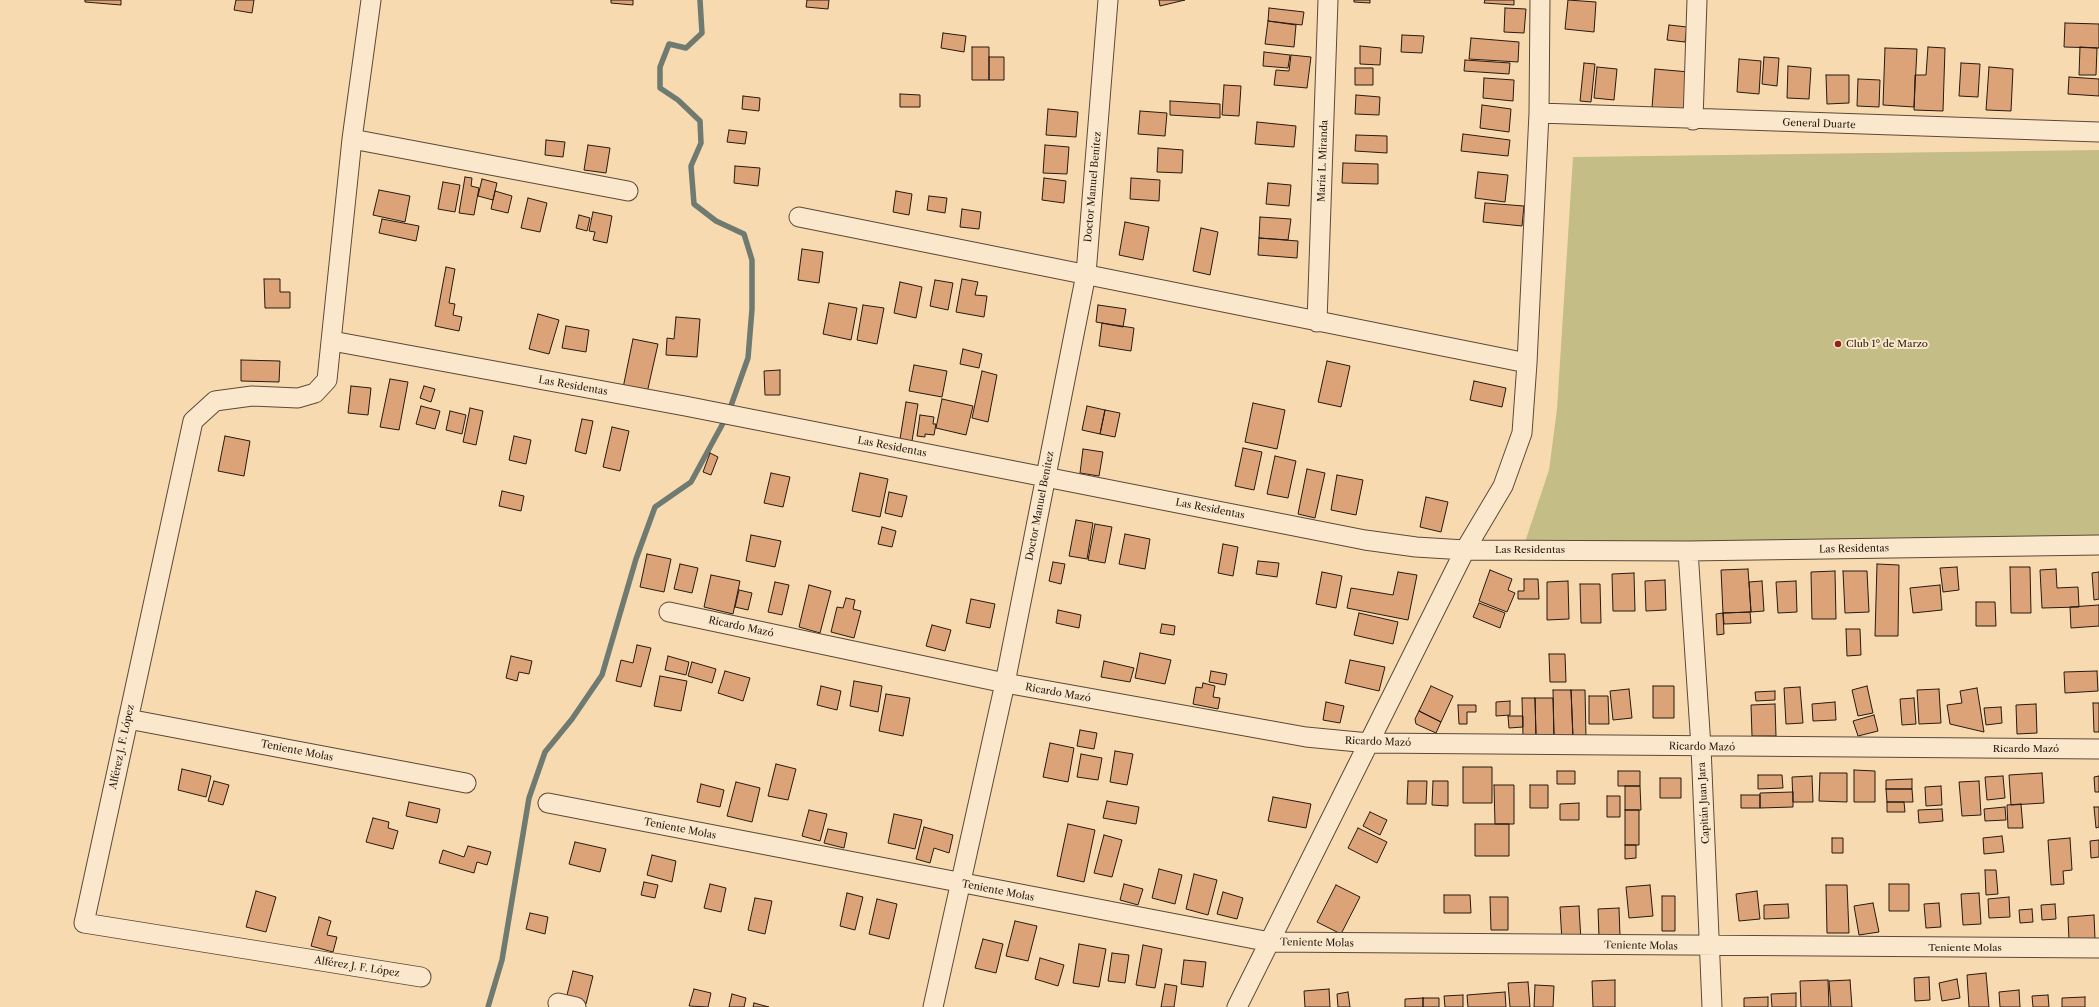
<!DOCTYPE html>
<meta charset="utf-8">
<style>
body{margin:0}
canvas{display:block;background:#f8dab0}
</style>
<canvas width="2099" height="1007"></canvas>
<script>
const context = document.querySelector('canvas').getContext('2d');
context.lineJoin = 'round';
function fillPath(path, color) {
  context.fillStyle = color;
  context.fill(path, 'evenodd');
}
function toPath(rows) {
  const path = new Path2D();
  for (const r of rows) {
    path.moveTo(r[0], r[1]);
    for (let i = 2; i < r.length; i += 2) path.lineTo(r[i], r[i + 1]);
  }
  return path;
}
function strokePath(path, color, width, dash) {
  context.strokeStyle = color;
  context.lineWidth = width;
  context.lineCap = dash ? 'butt' : 'round';
  context.setLineDash(dash || []);
  context.stroke(path);
}
function write(font, color, halo, rows, align = 'center') {
  context.font = font + ' "Libre Caslon Text",serif';
  context.lineWidth = 4;
  context.setLineDash([]);
  context.textBaseline = 'middle';
  context.strokeStyle = halo;
  context.fillStyle = color;
  for (const [text, x, y, turn = 0] of rows) {
    context.save();
    context.translate(x, y);
    context.rotate((+turn || 0) * Math.PI / 180);
    context.textAlign = isNaN(turn) ? turn : align;
    if (halo) context.strokeText(text, 0, 0);
    context.fillText(text, 0, 0);
    context.restore();
  }
}
fillPath(toPath([
 [2099,150,2099,538,1524,545,1549,470,1557,409,1573,157]
]), '#c5bd86');
strokePath(toPath([
 [488,1007,502,960,529,798,545,752,572,719,602,675,636,559,655,507,691,482,728,414,748,358,752,309,752,260,744,234,716,221,694,204,691,166,701,143,700,121,678,100,660,88,660,67,669,44,686,48,702,33,700,0]
]), '#6f7a71', 5.5);
const building = toPath([
 [85,0,121,0,121,5,85,2,85,0],
 [236,0,254,0,252,13,234,10,236,0],
 [611,0,633,0,633,5,611,3,611,0],
 [807,0,829,0,828,9,806,7,807,0],
 [1159,0,1185,0,1160,6,1159,0],
 [1354,0,1370,0,1370,3,1354,2,1354,0],
 [1485,0,1514,0,1514,5,1484,3,1485,0],
 [1568,0,1596,2,1594,32,1565,29,1568,0],
 [1269,8,1304,12,1302,25,1268,21,1269,8],
 [1505,8,1526,9,1524,33,1504,32,1505,8],
 [1268,21,1296,25,1294,47,1265,44,1268,21],
 [2065,23,2099,24,2099,48,2064,47,2065,23],
 [1669,25,1687,27,1685,42,1667,40,1669,25],
 [943,33,966,36,964,52,941,48,943,33],
 [1402,35,1424,36,1422,53,1401,52,1402,35],
 [1471,38,1519,42,1518,62,1469,59,1471,38],
 [1360,46,1381,48,1380,65,1360,64,1360,46],
 [972,47,989,47,989,80,972,80,972,47],
 [1928,47,1945,48,1943,111,1914,110,1915,75,1926,75,1928,47],
 [2080,47,2097,48,2096,75,2079,75,2080,47],
 [1885,48,1917,49,1914,107,1883,105,1885,48],
 [1264,52,1290,55,1288,68,1263,66,1264,52],
 [1291,55,1311,57,1307,88,1274,85,1276,70,1289,71,1291,55],
 [989,57,1004,57,1004,80,989,80,989,57],
 [1764,57,1779,58,1777,86,1762,84,1764,57],
 [1739,59,1761,61,1759,94,1737,92,1739,59],
 [1465,60,1510,63,1509,74,1464,71,1465,60],
 [1584,63,1595,64,1591,102,1580,101,1584,63],
 [1961,63,1980,64,1978,97,1959,96,1961,63],
 [1788,66,1811,68,1809,99,1787,98,1788,66],
 [1597,67,1617,69,1614,100,1594,98,1597,67],
 [1989,67,2013,69,2011,111,1986,110,1989,67],
 [1355,68,1373,68,1373,85,1355,85,1355,68],
 [1655,69,1689,72,1687,111,1652,108,1655,69],
 [1826,75,1849,75,1849,103,1827,104,1826,75],
 [2069,77,2099,79,2099,96,2068,94,2069,77],
 [1484,78,1514,80,1513,101,1483,98,1484,78],
 [1858,79,1880,80,1879,107,1857,106,1858,79],
 [1224,85,1241,86,1239,116,1222,115,1224,85],
 [900,94,920,95,920,107,900,107,900,94],
 [1356,95,1380,97,1379,115,1355,114,1356,95],
 [743,96,760,98,759,111,742,109,743,96],
 [1170,101,1220,104,1220,118,1170,115,1170,101],
 [1482,105,1511,109,1509,132,1480,128,1482,105],
 [1048,109,1078,112,1076,137,1046,135,1048,109],
 [1140,111,1167,113,1165,136,1138,134,1140,111],
 [1257,122,1296,126,1294,147,1255,144,1257,122],
 [729,130,747,132,745,144,727,142,729,130],
 [1463,134,1510,140,1508,156,1461,151,1463,134],
 [1356,135,1387,136,1387,153,1355,151,1356,135],
 [546,140,565,142,563,157,545,155,546,140],
 [588,145,610,148,606,173,584,170,588,145],
 [1045,145,1069,147,1067,174,1043,173,1045,145],
 [1158,148,1183,150,1182,173,1157,172,1158,148],
 [1343,163,1378,164,1378,184,1342,183,1343,163],
 [735,166,760,168,758,186,734,183,735,166],
 [1478,172,1508,175,1505,202,1475,198,1478,172],
 [465,177,472,178,471,186,479,188,474,215,459,213,465,177],
 [1044,178,1066,181,1064,203,1042,200,1044,178],
 [1131,178,1160,180,1159,201,1130,199,1131,178],
 [482,179,497,183,493,200,478,196,482,179],
 [443,182,460,185,455,212,438,209,443,182],
 [1268,183,1291,185,1289,206,1266,204,1268,183],
 [379,190,410,196,405,222,373,215,379,190],
 [495,191,512,196,508,213,491,209,495,191],
 [896,191,912,194,909,215,893,212,896,191],
 [929,196,947,198,945,213,927,210,929,196],
 [528,198,547,203,540,232,521,228,528,198],
 [1485,203,1524,206,1522,226,1483,222,1485,203],
 [962,209,981,212,979,229,960,227,962,209],
 [593,212,612,216,607,243,593,240,595,232,589,231,593,212],
 [579,215,590,218,587,231,576,228,579,215],
 [1260,217,1291,219,1288,240,1259,238,1260,217],
 [382,219,419,226,416,241,379,233,382,219],
 [1125,222,1149,227,1143,260,1119,255,1125,222],
 [1201,228,1218,232,1210,275,1193,271,1201,228],
 [1259,238,1298,241,1297,258,1258,255,1259,238],
 [802,249,823,252,819,283,798,280,802,249],
 [446,267,455,269,449,303,455,304,453,315,462,317,459,331,435,326,446,267],
 [264,279,280,279,280,292,290,292,290,308,265,308,264,279],
 [962,279,978,282,975,295,987,296,984,317,956,312,962,279],
 [935,280,953,283,948,310,930,306,935,280],
 [900,282,922,287,916,318,894,313,900,282],
 [829,303,857,308,851,340,823,334,829,303],
 [863,305,884,308,877,344,857,340,863,305],
 [1098,305,1126,309,1123,327,1096,322,1098,305],
 [538,314,559,320,549,354,529,349,538,314],
 [676,317,700,319,697,357,666,355,667,338,674,339,676,317],
 [1102,323,1134,328,1131,351,1099,346,1102,323],
 [566,326,589,330,586,352,562,348,566,326],
 [633,339,658,344,647,393,623,388,633,339],
 [963,349,982,354,979,368,960,364,963,349],
 [241,360,280,361,279,382,241,381,241,360],
 [1327,361,1350,366,1341,407,1318,402,1327,361],
 [914,365,947,371,942,397,909,391,914,365],
 [780,370,780,395,765,395,764,371,780,370],
 [982,371,997,375,988,422,972,418,982,371],
 [390,379,408,382,399,430,380,427,390,379],
 [1474,381,1506,388,1502,407,1470,400,1474,381],
 [351,386,371,388,368,415,348,413,351,386],
 [424,386,435,389,431,402,420,398,424,386],
 [942,399,973,406,966,435,936,428,942,399],
 [906,402,918,404,912,441,900,439,906,402],
 [1253,403,1285,410,1277,449,1245,442,1253,403],
 [421,406,440,411,435,429,416,424,421,406],
 [1087,406,1105,410,1100,434,1082,430,1087,406],
 [470,408,483,411,476,445,463,442,470,408],
 [1105,410,1120,413,1115,437,1100,434,1105,410],
 [450,411,466,415,462,434,446,430,450,411],
 [920,415,934,417,933,424,936,424,934,435,925,434,925,437,917,436,920,415],
 [582,419,593,421,586,454,575,451,582,419],
 [612,427,629,431,620,471,603,467,612,427],
 [225,436,250,441,244,476,218,471,225,436],
 [514,436,531,440,526,464,509,460,514,436],
 [1243,448,1262,452,1254,490,1235,486,1243,448],
 [1083,449,1103,452,1099,476,1080,473,1083,449],
 [710,453,718,457,711,475,703,472,710,453],
 [1275,456,1296,461,1288,498,1267,494,1275,456],
 [1307,469,1325,473,1315,518,1298,514,1307,469],
 [771,473,790,477,783,507,764,503,771,473],
 [860,473,888,479,880,517,852,511,860,473],
 [1337,475,1363,480,1356,515,1331,510,1337,475],
 [502,491,524,496,521,511,499,506,502,491],
 [889,492,907,496,902,517,885,513,889,492],
 [1426,497,1448,502,1441,532,1420,527,1426,497],
 [1076,520,1093,523,1087,559,1069,556,1076,520],
 [1095,524,1112,527,1105,563,1088,560,1095,524],
 [882,527,896,531,892,547,878,544,882,527],
 [1125,534,1150,539,1145,569,1119,564,1125,534],
 [751,535,781,541,775,567,746,561,751,535],
 [1223,544,1238,547,1233,576,1218,573,1223,544],
 [647,554,671,559,664,592,640,587,647,554],
 [1258,561,1279,563,1277,577,1256,574,1258,561],
 [1053,562,1065,564,1061,584,1049,581,1053,562],
 [680,564,698,568,692,593,674,589,680,564],
 [1877,564,1899,565,1898,636,1875,636,1877,564],
 [1957,567,1959,590,1943,592,1940,568,1957,567],
 [2010,567,2030,567,2031,613,2011,613,2010,567],
 [1748,569,1751,612,1723,613,1721,570,1748,569],
 [2056,569,2057,588,2078,587,2079,607,2042,608,2040,570,2056,569],
 [1490,570,1512,579,1508,590,1515,593,1507,612,1479,601,1490,570],
 [1835,571,1836,619,1812,619,1811,572,1835,571],
 [1843,571,1867,571,1869,612,1845,613,1843,571],
 [1322,572,1342,576,1336,608,1316,604,1322,572],
 [1398,572,1417,575,1408,620,1347,608,1351,588,1393,595,1398,572],
 [2099,572,2099,599,2094,600,2092,573,2099,572],
 [1634,573,1635,611,1613,611,1612,574,1634,573],
 [711,575,740,581,733,614,704,607,711,575],
 [1524,579,1538,579,1539,599,1518,599,1518,591,1524,591,1524,579],
 [1665,580,1666,610,1646,611,1645,581,1665,580],
 [1568,581,1569,619,1547,620,1547,582,1568,581],
 [1762,581,1764,611,1751,612,1749,582,1762,581],
 [1796,581,1797,612,1778,613,1776,582,1796,581],
 [775,582,789,585,782,615,768,612,775,582],
 [1580,584,1600,584,1601,623,1581,623,1580,584],
 [809,585,831,591,820,633,799,627,809,585],
 [1940,585,1942,610,1913,613,1910,588,1940,585],
 [739,590,752,593,748,610,735,607,739,590],
 [846,598,855,600,853,609,861,611,854,638,831,632,837,607,843,608,846,598],
 [971,599,995,604,990,628,966,623,971,599],
 [1976,602,1995,602,1996,626,1976,626,1976,602],
 [1479,603,1505,613,1500,628,1473,617,1479,603],
 [2099,605,2099,626,2071,628,2070,607,2099,605],
 [1058,610,1081,615,1079,628,1056,623,1058,610],
 [1750,612,1751,623,1724,624,1723,613,1750,612],
 [1359,613,1398,622,1393,644,1354,635,1359,613],
 [1723,613,1724,634,1717,635,1716,614,1723,613],
 [1162,624,1175,626,1174,635,1160,633,1162,624],
 [932,625,951,630,945,651,926,646,932,625],
 [1846,629,1860,629,1861,655,1847,656,1846,629],
 [637,645,651,648,641,687,616,681,621,660,633,663,637,645],
 [1140,653,1171,660,1165,684,1135,678,1140,653],
 [1549,654,1565,654,1566,682,1550,682,1549,654],
 [511,656,532,661,529,674,519,672,517,681,506,678,511,656],
 [668,656,689,662,686,675,665,670,668,656],
 [1350,660,1385,667,1379,691,1345,683,1350,660],
 [1104,661,1134,668,1130,682,1101,677,1104,661],
 [692,662,716,669,712,683,688,676,692,662],
 [725,671,750,678,743,701,718,693,725,671],
 [1211,671,1227,674,1225,685,1209,682,1211,671],
 [2097,671,2098,691,2065,693,2064,672,2097,671],
 [660,676,687,681,681,711,654,706,660,676],
 [854,681,882,686,878,712,850,706,854,681],
 [1203,683,1215,686,1213,697,1220,698,1218,709,1193,704,1196,687,1202,688,1203,683],
 [821,686,841,691,837,710,817,705,821,686],
 [1431,686,1453,696,1441,722,1419,711,1431,686],
 [1653,686,1674,686,1674,718,1653,718,1653,686],
 [1867,686,1873,713,1858,716,1852,690,1867,686],
 [1800,687,1803,723,1786,724,1784,688,1800,687],
 [1977,688,1984,732,1950,724,1947,705,1962,703,1960,691,1977,688],
 [1629,689,1632,718,1613,720,1610,691,1629,689],
 [1939,689,1941,723,1919,724,1917,690,1939,689],
 [1553,690,1571,690,1573,738,1554,738,1553,690],
 [1571,690,1585,690,1586,738,1573,738,1571,690],
 [1775,691,1775,700,1756,701,1755,692,1775,691],
 [886,694,910,698,903,736,879,731,886,694],
 [1589,696,1608,696,1609,724,1589,724,1589,696],
 [1522,698,1535,698,1536,736,1523,736,1522,698],
 [1535,698,1553,698,1554,736,1536,736,1535,698],
 [1914,698,1916,724,1902,725,1900,699,1914,698],
 [1510,701,1510,715,1496,716,1496,702,1510,701],
 [1326,702,1344,706,1340,723,1323,720,1326,702],
 [1835,702,1836,720,1813,721,1812,704,1835,702],
 [2093,703,2099,703,2099,732,2094,732,2093,703],
 [1775,704,1776,736,1752,736,1751,705,1775,704],
 [2036,704,2037,733,2017,734,2016,705,2036,704],
 [1458,705,1476,705,1476,712,1467,712,1467,724,1459,724,1458,705],
 [2001,707,2002,723,1986,725,1984,708,2001,707],
 [1419,711,1441,722,1436,733,1416,724,1415,719,1419,711],
 [1874,715,1878,731,1858,736,1853,721,1874,715],
 [1508,716,1523,716,1523,727,1509,728,1508,716],
 [1080,730,1097,733,1094,749,1077,746,1080,730],
 [1050,743,1074,748,1068,782,1043,777,1050,743],
 [1115,751,1133,754,1127,785,1110,782,1115,751],
 [1081,754,1102,758,1098,780,1077,777,1081,754],
 [776,764,796,769,788,800,768,796,776,764],
 [1463,767,1492,767,1492,803,1463,803,1463,767],
 [182,769,211,776,206,797,178,790,182,769],
 [1854,770,1875,771,1875,802,1854,802,1854,770],
 [1557,771,1575,771,1575,784,1557,784,1557,771],
 [1618,771,1640,771,1640,786,1618,786,1618,771],
 [1820,773,1847,773,1847,802,1819,801,1820,773],
 [2042,773,2044,803,2011,805,2009,775,2042,773],
 [1758,775,1782,775,1783,788,1758,789,1758,775],
 [1812,776,1813,802,1793,802,1792,777,1812,776],
 [2003,776,2005,798,1987,800,1985,777,2003,776],
 [2099,776,2099,792,2095,792,2094,777,2099,776],
 [1660,778,1681,778,1681,798,1660,798,1660,778],
 [1912,779,1912,789,1886,789,1886,780,1912,779],
 [214,781,229,785,223,805,208,801,214,781],
 [1408,781,1427,781,1426,804,1407,804,1408,781],
 [1433,781,1448,781,1448,806,1432,805,1433,781],
 [1979,781,1981,815,1962,816,1959,782,1979,781],
 [736,782,760,788,752,822,727,816,736,782],
 [701,784,724,790,720,807,697,802,701,784],
 [1494,785,1514,785,1514,824,1495,824,1494,785],
 [1530,785,1548,785,1548,808,1530,808,1530,785],
 [1625,786,1640,786,1641,810,1625,810,1625,786],
 [1941,786,1942,805,1926,806,1925,787,1941,786],
 [1886,789,1912,789,1913,802,1887,802,1886,789],
 [1793,792,1793,807,1760,808,1760,793,1793,792],
 [1741,795,1760,795,1760,808,1741,808,1741,795],
 [1607,796,1620,796,1620,817,1607,817,1607,796],
 [1273,797,1311,804,1306,828,1268,821,1273,797],
 [1107,801,1139,807,1136,824,1103,818,1107,801],
 [409,802,440,809,437,823,406,816,409,802],
 [1887,802,1904,802,1905,812,1887,812,1887,802],
 [1579,803,1579,820,1560,820,1560,804,1579,803],
 [2021,804,2023,828,2008,828,2007,805,2021,804],
 [2005,807,2006,820,1985,821,1984,809,2005,807],
 [2094,807,2099,807,2099,827,2096,828,2094,807],
 [1942,809,1943,821,1919,823,1918,810,1942,809],
 [809,810,827,814,820,841,802,836,809,810],
 [1625,810,1639,810,1639,845,1625,845,1625,810],
 [1370,812,1387,820,1380,835,1363,826,1370,812],
 [894,814,922,820,915,849,888,843,894,814],
 [373,818,389,822,388,828,398,831,393,849,366,842,373,818],
 [1068,824,1095,830,1084,882,1057,876,1068,824],
 [1475,824,1509,824,1509,856,1475,856,1475,824],
 [924,827,953,835,949,853,934,848,930,863,916,859,924,827],
 [1358,828,1387,842,1377,863,1348,848,1358,828],
 [828,829,847,833,844,848,824,843,828,829],
 [1104,835,1122,840,1112,877,1094,873,1104,835],
 [2002,836,2004,852,1984,854,1983,838,2002,836],
 [1832,838,1843,838,1843,853,1832,853,1832,838],
 [2070,838,2072,870,2063,871,2064,884,2051,885,2048,840,2070,838],
 [2099,840,2099,857,2091,858,2090,841,2099,840],
 [575,842,606,849,600,872,569,864,575,842],
 [1625,845,1636,845,1636,858,1625,859,1625,845],
 [468,846,491,852,487,865,477,862,474,873,439,863,443,850,464,857,468,846],
 [652,855,676,861,672,882,647,875,652,855],
 [1159,869,1182,875,1175,904,1152,898,1159,869],
 [1985,870,1996,870,1998,894,1986,895,1985,870],
 [1194,874,1217,880,1208,915,1186,909,1194,874],
 [644,882,658,885,655,898,641,895,644,882],
 [710,884,726,888,721,912,704,908,710,884],
 [1124,884,1143,889,1138,905,1120,900,1124,884],
 [1889,884,1909,884,1909,911,1889,911,1889,884],
 [1336,885,1360,897,1341,934,1317,922,1336,885],
 [1650,885,1653,916,1629,918,1626,887,1650,885],
 [1826,885,1847,885,1849,933,1827,933,1826,885],
 [256,891,276,897,266,932,246,927,256,891],
 [1757,891,1760,919,1739,921,1736,894,1757,891],
 [1223,892,1243,898,1237,919,1217,914,1223,892],
 [847,893,863,897,855,930,840,926,847,893],
 [1979,893,1981,924,1963,925,1961,894,1979,893],
 [1444,895,1470,895,1471,913,1444,913,1444,895],
 [1662,896,1675,896,1675,931,1662,931,1662,896],
 [1490,897,1508,897,1508,930,1491,930,1490,897],
 [2009,897,2010,917,1989,918,1988,899,2009,897],
 [755,898,772,901,765,934,748,930,755,898],
 [877,899,897,904,889,939,869,934,877,899],
 [1873,903,1879,932,1859,935,1854,906,1873,903],
 [1939,903,1941,927,1926,928,1924,904,1939,903],
 [1788,904,1789,918,1764,919,1764,905,1788,904],
 [2055,904,2056,919,2042,920,2041,905,2055,904],
 [1579,906,1581,941,1562,942,1560,907,1579,906],
 [1619,908,1620,936,1599,937,1598,909,1619,908],
 [2032,909,2033,922,2020,923,2019,910,2032,909],
 [530,913,548,917,545,934,526,929,530,913],
 [2094,915,2095,939,2069,941,2068,917,2094,915],
 [319,917,331,921,327,935,337,937,333,952,311,946,319,917],
 [1015,921,1037,926,1028,961,1006,956,1015,921],
 [983,939,1003,944,996,973,975,968,983,939],
 [1079,944,1106,949,1099,987,1073,983,1079,944],
 [1143,945,1162,949,1155,988,1136,985,1143,945],
 [1112,953,1129,955,1125,983,1108,981,1112,953],
 [1040,958,1064,965,1058,986,1035,979,1040,958],
 [1184,960,1206,962,1203,987,1181,984,1184,960],
 [573,971,593,976,586,1004,566,999,573,971],
 [1986,973,1989,1007,1969,1007,1967,975,1986,973],
 [1929,977,1930,1000,1915,1001,1914,978,1929,977],
 [1957,979,1960,998,1942,1001,1939,983,1957,979],
 [1615,980,1615,1007,1593,1007,1592,981,1615,980],
 [1828,980,1829,1007,1801,1007,1800,981,1828,980],
 [1850,980,1852,1007,1831,1007,1829,981,1850,980],
 [1528,982,1530,1007,1510,1007,1508,983,1528,982],
 [1165,984,1177,986,1174,1007,1161,1007,1165,984],
 [1535,985,1554,986,1553,1007,1534,1007,1535,985],
 [694,989,711,993,708,1007,689,1006,694,989],
 [1329,989,1330,1007,1305,1007,1304,991,1329,989],
 [2019,990,2020,1007,2000,1007,1999,992,2019,990],
 [1348,992,1350,1007,1338,1007,1337,994,1348,992],
 [1505,992,1506,1007,1468,1007,1467,995,1505,992],
 [1796,993,1796,1007,1772,1007,1771,994,1796,993],
 [732,994,746,998,744,1007,729,1007,732,994],
 [1463,995,1463,1007,1445,1007,1444,996,1463,995],
 [2048,995,2049,1007,2033,1007,2032,996,2048,995],
 [1768,997,1768,1007,1744,1007,1744,998,1768,997],
 [2085,997,2085,1007,2062,1007,2062,998,2085,997],
 [1423,998,1423,1007,1405,1007,1405,999,1423,998],
 [1423,998,1439,998,1439,1007,1423,1007,1423,998],
 [754,1003,769,1007,753,1007,754,1003]
]);
fillPath(building, '#dca378');
strokePath(building, '#271a10', 1);
const street = toPath([
 [371,0,352,139,327,380,315,393,298,398,252,396,215,401,193,421,84,923,421,977],
 [1539,113,2099,132],
 [1693,120,1697,0],
 [352,139,628,191],
 [799,217,1527,363],
 [1317,322,1328,0],
 [332,341,685,406,1365,540,1416,547,1465,550,1688,551,2099,545],
 [1688,551,1701,747,1712,1007],
 [669,612,1005,683,1306,737,1369,743,2099,749],
 [128,719,466,783],
 [548,803,1270,942,2099,948],
 [558,1003,576,1007],
 [933,1007,1005,683,1086,274,1108,0],
 [1237,1007,1465,550,1503,486,1522,433,1527,363,1539,113,1540,0]
]);
strokePath(street, '#5b4a38', 21);
strokePath(street, '#fae7cc', 19);
for (const [x, y, r, color] of [
 [1838,344,4,"#8f2418"]
]) {
  const dot = new Path2D();
  dot.arc(x, y, r, 0, 2 * Math.PI);
  context.fillStyle = color;
  context.fill(dot);
  strokePath(dot, '#fae7cc', 1.5);
}
write('10px', '#271a10', '#fae7cc', [
 ["General Duarte",1819,124,2],
 ["María L. Miranda",1323,161,-88],
 ["Doctor Manuel Benítez",1093,187,-85],
 ["Las Residentas",573,386,10],
 ["Las Residentas",892,447,11],
 ["Doctor Manuel Benítez",1040,506,-79],
 ["Las Residentas",1210,509,11],
 ["Las Residentas",1854,549,-1],
 ["Las Residentas",1530,550],
 ["Ricardo Mazó",741,627,12],
 ["Ricardo Mazó",1058,693,10],
 ["Ricardo Mazó",1378,742,2],
 ["Alférez J. F. López",122,747,-78],
 ["Ricardo Mazó",1702,747,1],
 ["Ricardo Mazó",2026,749],
 ["Teniente Molas",297,751,11],
 ["Capitán Juan Jara",1704,803,-93],
 ["Teniente Molas",680,829,11],
 ["Teniente Molas",998,891,11],
 ["Teniente Molas",1317,943,1],
 ["Teniente Molas",1641,946,1],
 ["Teniente Molas",1965,948],
 ["Alférez J. F. López",357,967,9]
]);
write('10px', '#271a10', '#fae7cc', [
 ["Club 1º de Marzo",1846,344]
], 'left');
</script>
